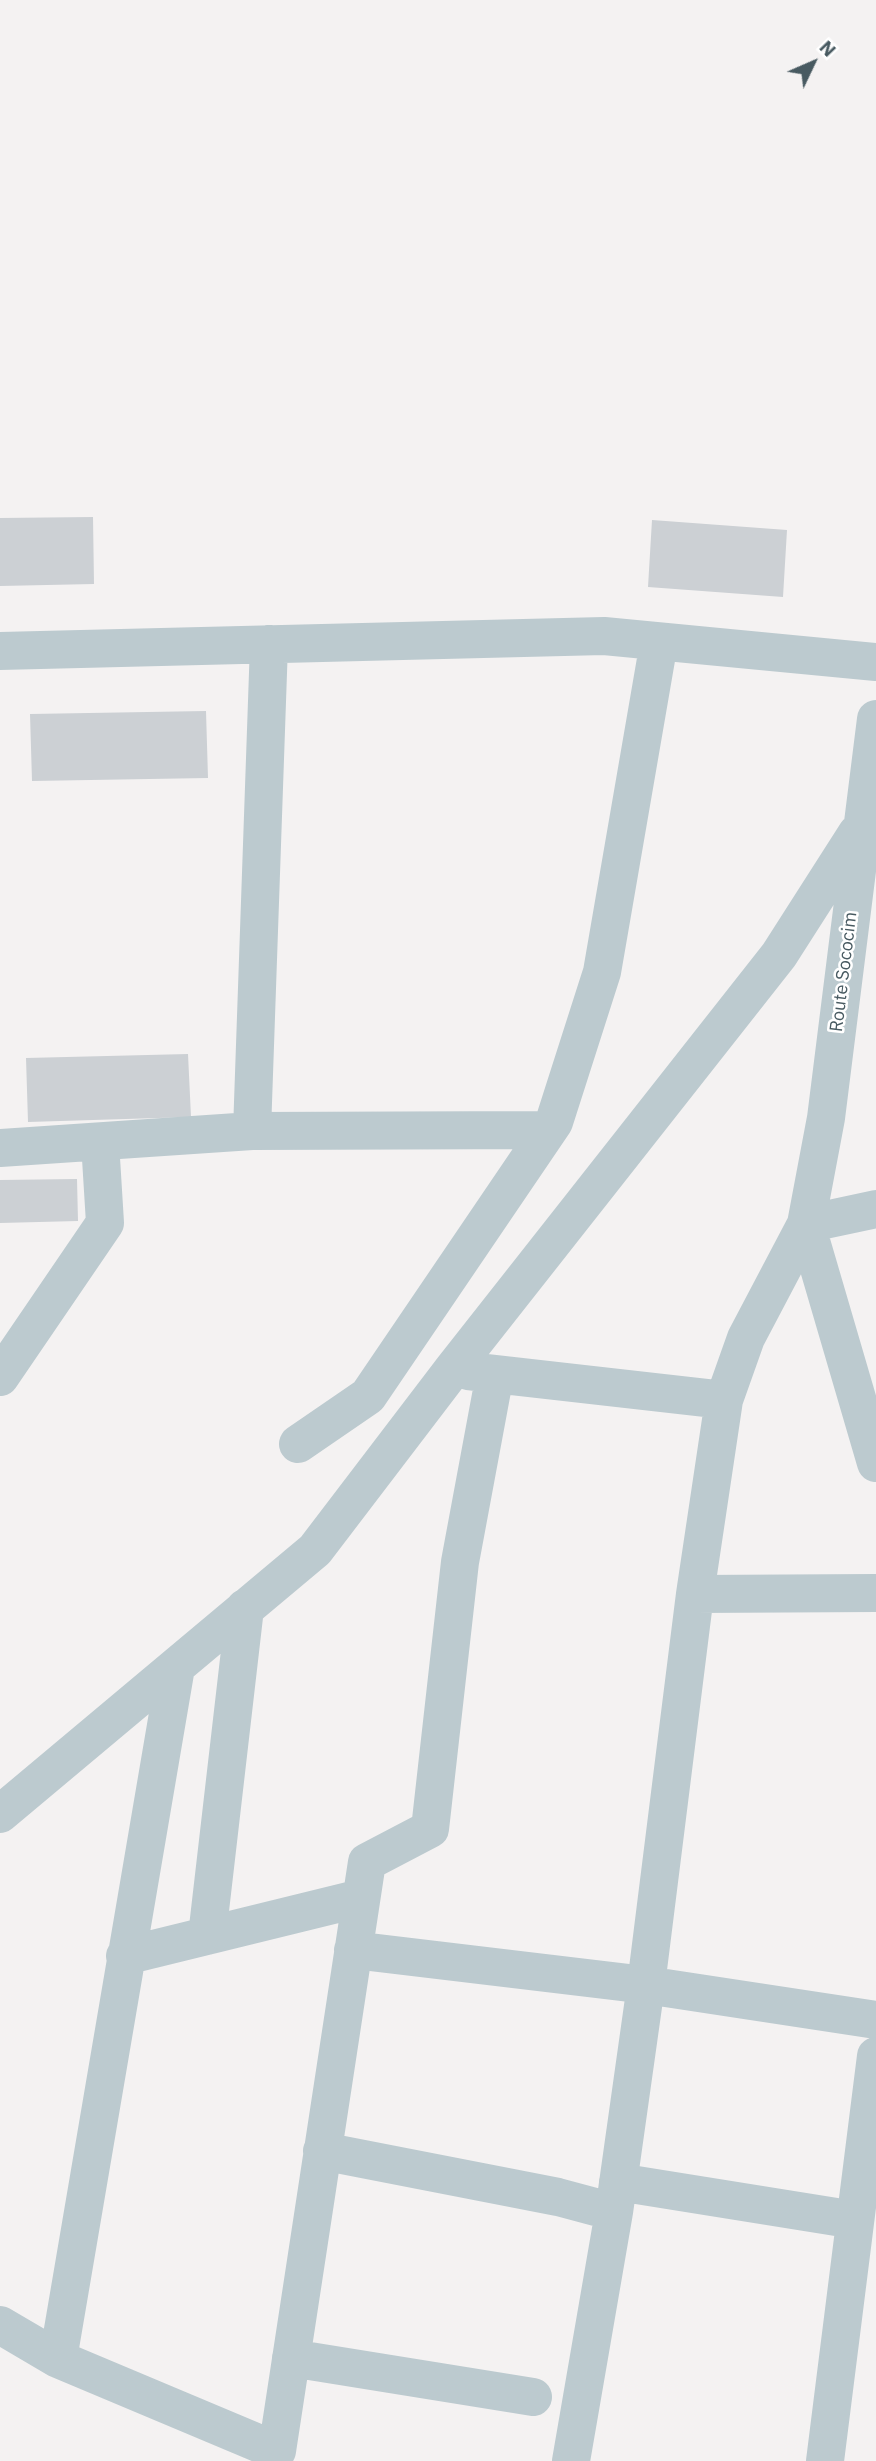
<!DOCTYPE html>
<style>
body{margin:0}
#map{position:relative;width:876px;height:2461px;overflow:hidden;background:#f4f2f2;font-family:"IBM Plex Sans",sans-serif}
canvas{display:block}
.north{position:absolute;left:778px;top:28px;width:70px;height:70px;-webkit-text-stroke:5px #fff;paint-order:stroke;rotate:46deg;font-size:19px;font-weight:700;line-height:28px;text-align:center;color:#485a61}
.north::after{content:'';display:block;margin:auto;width:24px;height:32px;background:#485a61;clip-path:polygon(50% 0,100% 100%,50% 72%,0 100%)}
</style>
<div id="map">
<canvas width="876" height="2461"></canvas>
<div class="north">N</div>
</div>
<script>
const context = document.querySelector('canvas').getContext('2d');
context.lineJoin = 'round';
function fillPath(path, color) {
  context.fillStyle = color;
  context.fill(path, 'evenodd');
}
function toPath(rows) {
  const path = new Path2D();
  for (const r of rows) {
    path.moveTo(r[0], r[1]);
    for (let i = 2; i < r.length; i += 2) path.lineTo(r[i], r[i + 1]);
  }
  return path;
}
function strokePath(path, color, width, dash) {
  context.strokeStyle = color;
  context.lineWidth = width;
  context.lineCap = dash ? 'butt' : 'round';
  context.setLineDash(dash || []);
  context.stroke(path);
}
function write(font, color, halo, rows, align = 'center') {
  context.font = font + ' "IBM Plex Sans",sans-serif';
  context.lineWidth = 5;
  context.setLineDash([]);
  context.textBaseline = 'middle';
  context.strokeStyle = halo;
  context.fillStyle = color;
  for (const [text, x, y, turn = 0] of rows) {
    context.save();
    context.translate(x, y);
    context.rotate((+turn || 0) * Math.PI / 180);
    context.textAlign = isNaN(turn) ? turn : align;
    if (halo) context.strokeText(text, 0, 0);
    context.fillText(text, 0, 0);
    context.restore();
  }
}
fillPath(toPath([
 [93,517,94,584,0,586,0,518],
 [652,520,787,530,783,597,648,587],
 [206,711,208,778,32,781,30,714],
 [188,1054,191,1117,28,1122,26,1058],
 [77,1179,78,1221,0,1223,0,1180]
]), '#ccd0d4');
strokePath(toPath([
 [0,651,604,636,876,662],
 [252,1131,269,644],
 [0,1148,252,1131,548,1130],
 [806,1224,876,1463],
 [806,1224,876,1209],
 [468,1371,724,1400],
 [0,1377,105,1223,100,1142],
 [298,1444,368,1396,554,1122,602,972,659,642],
 [695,1594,876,1593],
 [0,1814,315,1550,453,1369,779,955,857,833],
 [207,1936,245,1608],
 [353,1950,646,1985,876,2020],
 [125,1956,361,1898],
 [322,2151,558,2197,614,2212],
 [618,2182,855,2220],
 [0,2325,58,2359,277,2451,367,1862,430,1829,460,1562,495,1374],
 [291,2358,533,2397],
 [58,2359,176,1667],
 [571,2461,614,2212,646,1985,695,1594,724,1400,746,1338,806,1224,826,1118,876,719],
 [825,2461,876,2056]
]), '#bccacf', 38);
write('18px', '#485a61', '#fff', [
 ["Route Sococim",844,972,-83]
]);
</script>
